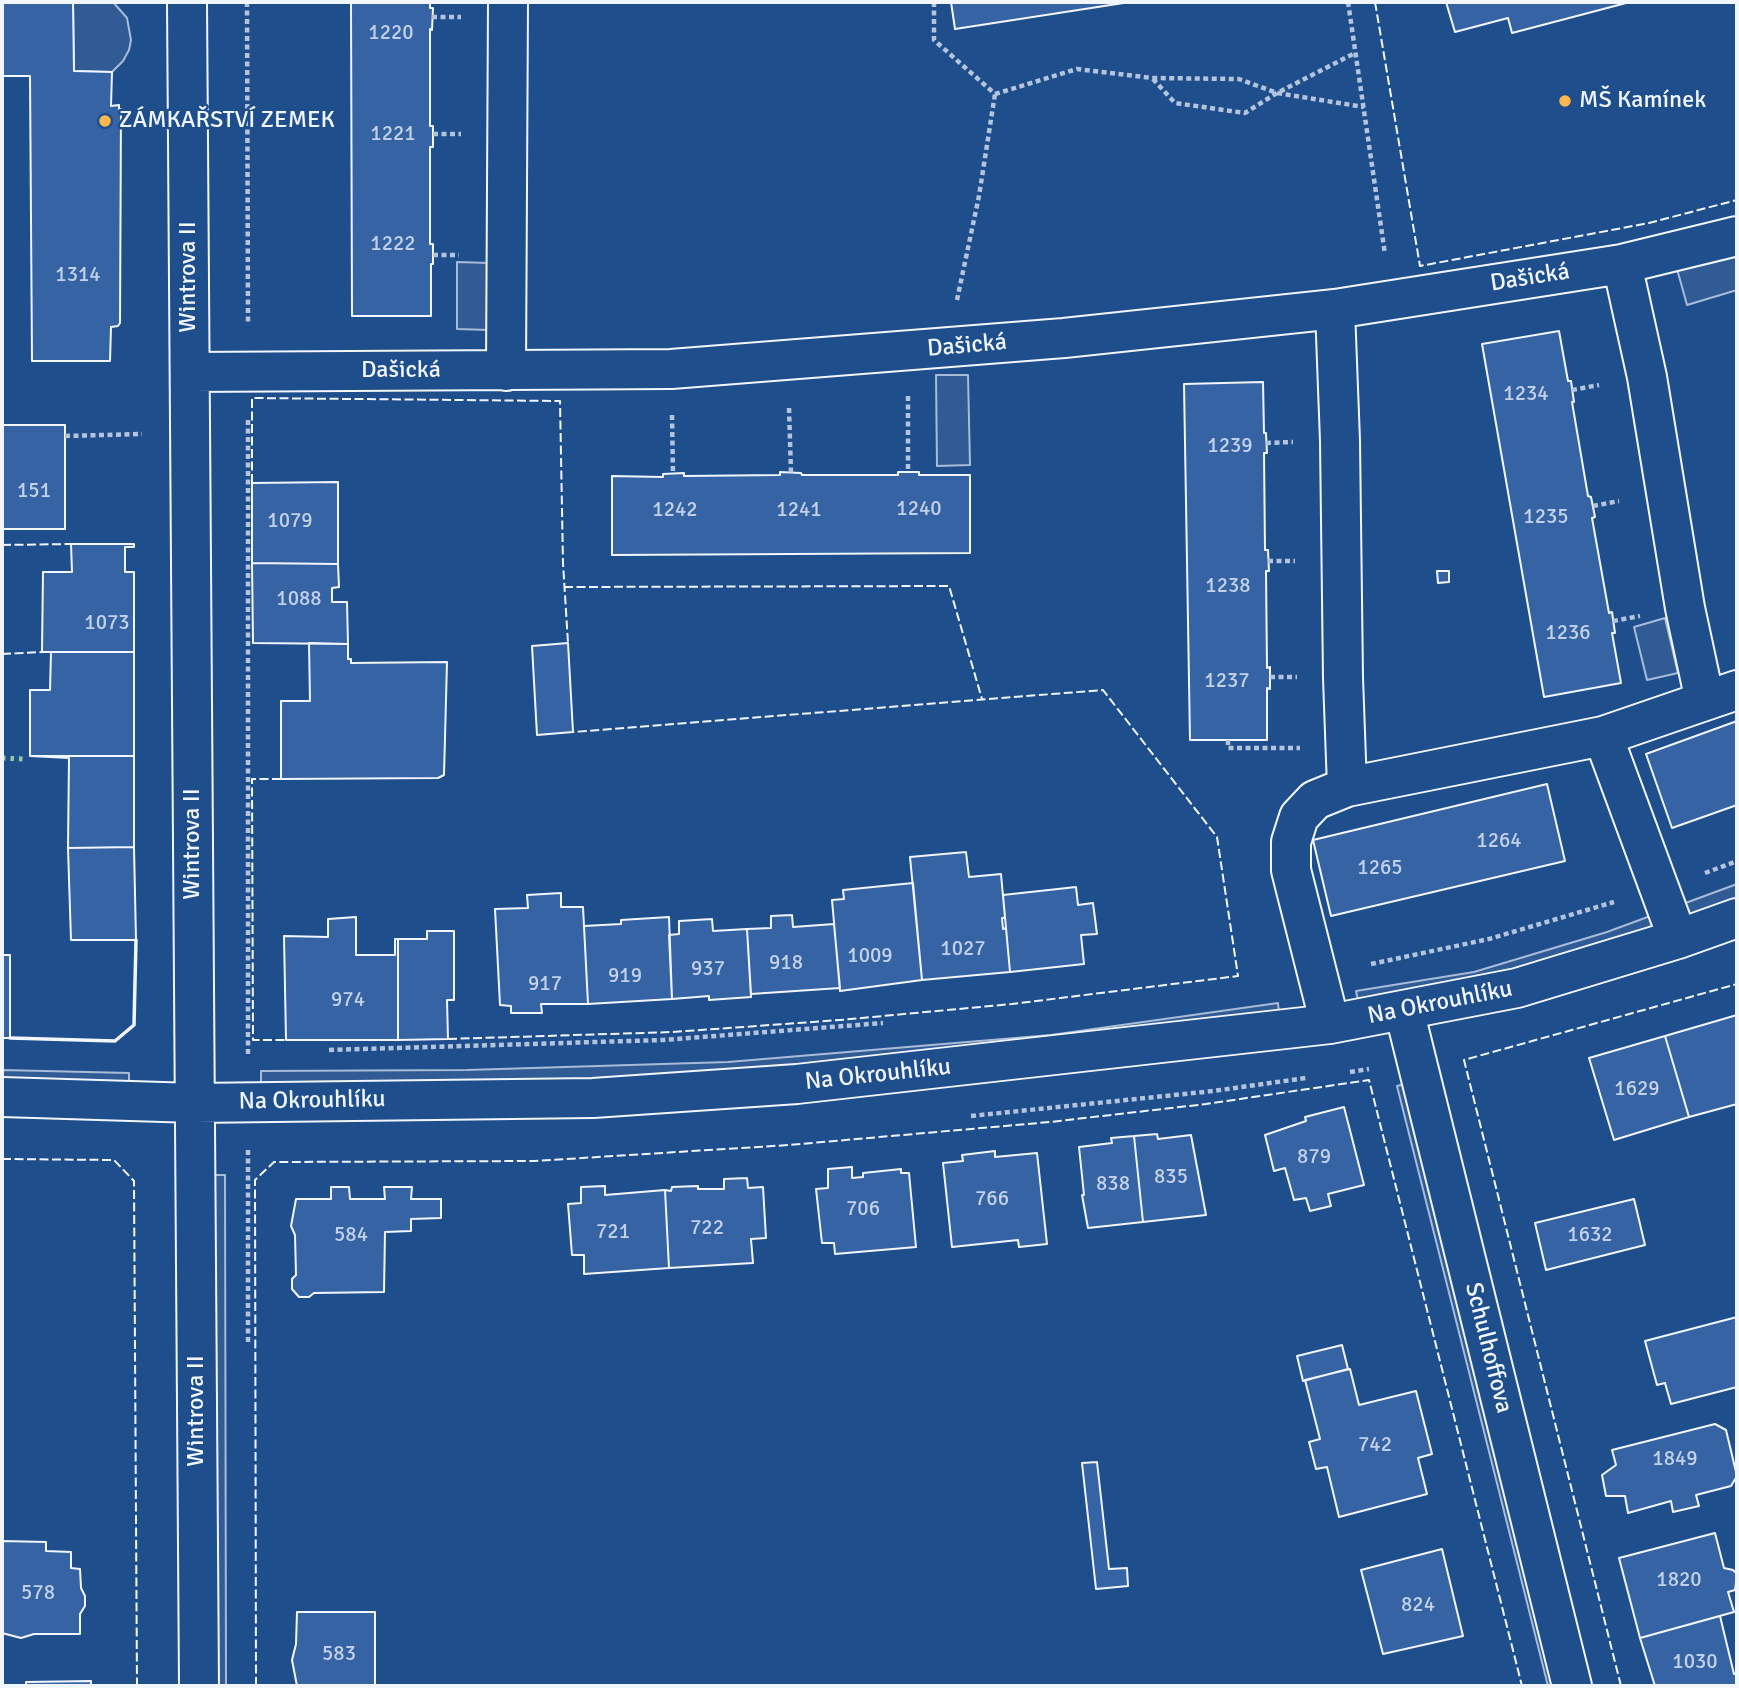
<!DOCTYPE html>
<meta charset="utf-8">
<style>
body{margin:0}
#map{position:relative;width:1739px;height:1688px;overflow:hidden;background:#1f4e8c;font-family:Signika,sans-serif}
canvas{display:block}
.frame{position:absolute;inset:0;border:4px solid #f2f6ff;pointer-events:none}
</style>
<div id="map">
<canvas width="1739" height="1688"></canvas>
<div class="frame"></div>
</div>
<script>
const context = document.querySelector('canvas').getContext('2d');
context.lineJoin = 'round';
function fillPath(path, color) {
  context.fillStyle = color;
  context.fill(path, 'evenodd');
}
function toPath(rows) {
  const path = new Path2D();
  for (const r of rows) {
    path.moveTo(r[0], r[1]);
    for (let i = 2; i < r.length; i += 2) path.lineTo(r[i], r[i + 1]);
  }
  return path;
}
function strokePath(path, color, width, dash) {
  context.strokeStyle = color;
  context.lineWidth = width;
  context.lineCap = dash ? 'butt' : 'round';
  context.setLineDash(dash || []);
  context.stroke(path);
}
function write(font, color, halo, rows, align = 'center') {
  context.font = font + ' Signika,sans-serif';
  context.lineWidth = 5;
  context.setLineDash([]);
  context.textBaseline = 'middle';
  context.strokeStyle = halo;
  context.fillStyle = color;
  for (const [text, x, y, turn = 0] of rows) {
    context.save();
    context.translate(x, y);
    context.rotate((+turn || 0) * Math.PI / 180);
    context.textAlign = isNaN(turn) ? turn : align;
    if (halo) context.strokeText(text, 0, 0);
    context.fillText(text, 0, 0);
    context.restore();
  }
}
const built = toPath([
 [73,2,113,2,127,18,131,40,129,50,123,61,112,72,74,71,73,2],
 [1737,252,1737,290,1687,305,1677,269,1737,252],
 [457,262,489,263,489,330,457,329,457,262],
 [936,375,968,375,970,465,937,466,936,375],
 [1665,618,1678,673,1647,680,1634,627,1665,618],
 [1737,884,1737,900,1609,947,1359,1006,1356,991,1474,972,1607,932,1737,884],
 [1278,1003,1280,1023,730,1077,261,1088,261,1071,467,1070,728,1062,1051,1035,1278,1003],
 [2,1070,129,1073,129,1089,2,1085,2,1070],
 [1408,1083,1560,1686,1548,1686,1397,1086,1408,1083],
 [211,1175,225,1175,226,1686,213,1686,211,1175]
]);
fillPath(built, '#305b95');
strokePath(built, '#a8bbd7', 2);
const building = toPath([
 [2,2,73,2,74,71,112,72,111,106,119,105,119,109,121,109,120,323,118,326,111,327,110,361,32,361,30,76,2,76,2,2],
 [351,2,430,2,430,8,433,8,432,30,430,29,430,126,433,126,433,147,430,147,430,244,433,244,433,264,431,264,431,316,352,316,351,2],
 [951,2,1130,2,955,29,951,2],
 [1446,2,1630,2,1512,33,1508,18,1455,32,1446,2],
 [1559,331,1568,381,1571,381,1574,402,1572,402,1588,496,1591,497,1595,517,1592,518,1609,613,1612,612,1615,633,1612,633,1621,683,1544,697,1482,344,1559,331],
 [1263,382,1264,433,1266,433,1267,453,1264,453,1265,550,1268,550,1269,571,1266,571,1267,668,1270,667,1270,689,1267,688,1267,740,1190,740,1184,384,1263,382],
 [2,425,65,425,65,529,2,529,2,425],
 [780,472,801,473,802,475,898,475,898,472,919,472,919,475,970,475,970,553,612,555,612,476,663,477,663,474,684,473,684,476,780,475,780,472],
 [338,482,338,564,252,563,252,483,338,482],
 [71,544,134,544,134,547,125,547,125,572,134,572,134,652,42,652,43,572,72,572,71,544],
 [252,563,338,564,339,587,332,588,332,602,347,602,348,644,253,643,252,563],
 [1437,571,1449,571,1449,582,1438,583,1437,571],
 [309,643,348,644,348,659,351,659,351,663,447,662,444,775,438,778,281,779,281,701,310,701,309,643],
 [568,643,573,732,537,735,532,646,568,643],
 [51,652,134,652,134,756,30,756,30,690,50,690,51,652],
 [1737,721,1737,805,1672,828,1646,754,1737,721],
 [30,756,134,756,134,847,68,848,69,758,30,756],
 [1547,784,1565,861,1331,916,1313,840,1547,784],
 [134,847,136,940,71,940,68,848,134,847],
 [966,852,969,877,1001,874,1005,918,1002,918,1003,929,1006,928,1010,972,922,980,910,857,966,852],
 [913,883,922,980,840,991,832,900,844,899,843,890,913,883],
 [1076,887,1078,905,1093,903,1097,934,1081,935,1084,964,1010,972,1003,895,1076,887],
 [561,893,561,907,583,907,588,1004,541,1004,542,1013,511,1013,511,1006,500,1005,495,909,528,908,527,895,561,893],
 [792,915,793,927,834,924,840,988,751,994,747,929,771,928,771,916,792,915],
 [356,917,356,955,395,955,395,939,398,939,398,1040,286,1040,284,936,328,937,328,919,356,917],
 [669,917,672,999,588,1004,584,926,621,924,621,920,669,917],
 [712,919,713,931,747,929,751,997,709,1000,709,996,672,999,669,935,679,934,679,921,712,919],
 [427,931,454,931,454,1000,447,1000,448,1039,398,1040,398,939,427,939,427,931],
 [2,955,10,955,10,1038,2,1038,2,955],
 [1737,1015,1737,1104,1689,1117,1665,1036,1737,1015],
 [1665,1036,1689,1117,1614,1140,1589,1058,1665,1036],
 [1344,1107,1364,1185,1328,1194,1331,1206,1310,1211,1306,1198,1294,1200,1285,1168,1274,1171,1265,1135,1306,1121,1305,1117,1344,1107],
 [1157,1134,1158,1139,1191,1135,1206,1215,1143,1222,1134,1136,1157,1134],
 [1134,1136,1143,1222,1088,1228,1082,1195,1084,1195,1079,1147,1112,1143,1111,1138,1134,1136],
 [995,1151,995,1157,1037,1153,1047,1244,1019,1247,1018,1240,952,1247,943,1163,963,1161,962,1155,995,1151],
 [852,1167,852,1178,863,1177,863,1173,901,1169,901,1173,909,1173,916,1247,835,1254,834,1243,822,1243,816,1189,828,1188,828,1169,852,1167],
 [747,1178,748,1188,763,1187,766,1238,751,1239,753,1263,669,1268,665,1190,671,1191,672,1187,698,1186,698,1189,724,1189,724,1179,747,1178],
 [605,1186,605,1195,665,1190,669,1268,584,1274,584,1255,572,1255,568,1204,581,1203,581,1187,605,1186],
 [331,1187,349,1187,350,1199,385,1199,384,1187,412,1187,411,1199,441,1199,441,1218,411,1219,411,1231,385,1232,384,1292,314,1293,309,1297,299,1297,292,1289,292,1279,296,1275,295,1235,291,1226,296,1199,331,1199,331,1187],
 [1634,1199,1645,1245,1546,1270,1535,1223,1634,1199],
 [1737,1317,1737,1387,1671,1404,1665,1383,1657,1385,1645,1341,1737,1317],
 [1342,1345,1348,1369,1303,1381,1297,1356,1342,1345],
 [1350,1369,1359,1405,1416,1391,1432,1454,1418,1458,1427,1494,1339,1517,1327,1467,1316,1469,1309,1442,1320,1439,1305,1380,1350,1369],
 [1715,1424,1726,1430,1737,1476,1731,1486,1696,1495,1699,1506,1673,1512,1671,1501,1628,1513,1625,1496,1606,1496,1602,1475,1616,1465,1612,1450,1715,1424],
 [1097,1462,1109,1569,1127,1568,1128,1586,1096,1589,1082,1463,1097,1462],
 [1715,1533,1724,1568,1733,1570,1737,1574,1735,1590,1728,1592,1734,1612,1640,1638,1619,1558,1715,1533],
 [2,1541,46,1542,46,1551,71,1552,71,1568,80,1569,81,1588,85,1596,85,1606,80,1614,80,1634,34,1634,21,1638,2,1633,2,1541],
 [1442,1549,1463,1636,1383,1654,1361,1570,1442,1549],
 [297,1612,375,1612,375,1686,297,1686,292,1660,296,1644,297,1612],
 [1720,1616,1734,1674,1737,1673,1737,1686,1655,1686,1640,1638,1720,1616],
 [91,1681,91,1686,26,1686,26,1682,91,1681]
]);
fillPath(building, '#3563a3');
strokePath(building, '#f2f6ff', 2);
const minor = toPath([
 [187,2,199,1686],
 [1335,309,1340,441,1343,678,1347,787,1603,736,1705,701,1685,608,1647,377,1622,264],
 [506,371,508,2],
 [190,372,671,369,1064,338,1335,309,1622,264,1737,236],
 [1705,701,1737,690],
 [1603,736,1678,939],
 [1404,1010,1572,1686],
 [1330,1024,1291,870,1291,842,1299,817,1315,800,1347,787],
 [2,1097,195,1103,593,1098,797,1084,1330,1024,1517,988,1678,939,1737,918]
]);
strokePath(minor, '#f2f6ff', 42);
strokePath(toPath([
 [247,2,248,324],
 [934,2,934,40,995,94],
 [1348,2,1385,254],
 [432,17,461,17],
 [1153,79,1175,103,1245,113,1277,93,1355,53],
 [995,94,1077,69,1152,78,1239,79,1277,93,1364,107],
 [433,134,461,134],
 [433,255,459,255],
 [2,271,4,271],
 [957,300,979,196,995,94],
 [1572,390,1599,385],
 [908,396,908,472],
 [789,408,791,473],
 [672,415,673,474],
 [248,420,248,1055],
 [65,436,142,434],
 [1266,443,1293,442],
 [1593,506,1619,501],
 [1268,561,1295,561],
 [1613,621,1640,616],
 [1270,677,1297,677],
 [1228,740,1228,748,1300,748],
 [1705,873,1737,861],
 [1371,964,1489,939,1614,902],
 [329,1050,663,1040,883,1023],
 [1350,1072,1369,1069],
 [971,1116,1213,1091,1306,1078],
 [248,1342,248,1148]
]), '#b3c4dc', 4.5, [5, 3.5]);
strokePath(minor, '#1f4e8c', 38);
strokePath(toPath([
 [2,758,24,759]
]), '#97c8a6', 5, [3.5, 5]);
strokePath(toPath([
 [1375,2,1420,266,1649,223,1737,200],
 [252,483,252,398,560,401,563,563,568,643],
 [2,545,71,544],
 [564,587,949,586,982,699],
 [2,654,42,652],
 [281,779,252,779,253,1040,286,1040],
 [448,1039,673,1032,840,1020,1012,1004,1238,976,1217,837,1103,690,573,732],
 [2,1159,114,1160,134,1181,137,1686],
 [256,1686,255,1180,274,1162,534,1161,789,1145,1050,1122,1206,1104,1369,1080,1522,1686],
 [1621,1686,1464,1060,1737,984]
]), '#f2f6ff', 2, [9, 3.5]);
strokePath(toPath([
 [10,1038,115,1041,134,1025,136,940]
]), '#f2f6ff', 3.5);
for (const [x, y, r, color] of [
 [1565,101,7,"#ffb74d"],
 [105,121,7,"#ffb74d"]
]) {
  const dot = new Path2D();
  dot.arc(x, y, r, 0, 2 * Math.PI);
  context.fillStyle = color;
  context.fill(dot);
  strokePath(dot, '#1f4e8c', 2.5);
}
write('21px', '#c3d1e8', null, [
 ["1220",391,33],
 ["1221",393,134],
 ["1222",393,244],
 ["1314",78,275],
 ["1234",1526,394],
 ["1239",1230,446],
 ["151",34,491],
 ["1240",919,509],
 ["1242",675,510],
 ["1241",799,510],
 ["1235",1546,517],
 ["1079",290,521],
 ["1238",1228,586],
 ["1088",299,599],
 ["1073",107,623],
 ["1236",1568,633],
 ["1237",1227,681],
 ["1264",1499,841],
 ["1265",1380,868],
 ["1027",963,949],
 ["1009",870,956],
 ["918",786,963],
 ["937",708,969],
 ["919",625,976],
 ["917",545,984],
 ["974",348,1000],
 ["1629",1637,1089],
 ["879",1314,1157],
 ["835",1171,1177],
 ["838",1113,1184],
 ["766",992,1199],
 ["706",863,1209],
 ["722",707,1228],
 ["721",613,1232],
 ["584",351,1235],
 ["1632",1590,1235],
 ["742",1375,1445],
 ["1849",1675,1459],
 ["1820",1679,1580],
 ["578",38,1593],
 ["824",1418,1605],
 ["583",339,1654],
 ["1030",1695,1662]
]);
write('24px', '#f2f6ff', '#1f4e8c', [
 ["MŠ Kamínek",1579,101],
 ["ZÁMKAŘSTVÍ ZEMEK",119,121]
], 'left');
write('24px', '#f2f6ff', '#1f4e8c', [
 ["Wintrova II",189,277,-90],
 ["Dašická",1530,278,-9],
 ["Dašická",967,346,-5],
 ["Dašická",401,371],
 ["Wintrova II",193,844,-90],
 ["Na Okrouhlíku",1440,1003,-11],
 ["Na Okrouhlíku",878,1075,-6],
 ["Na Okrouhlíku",312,1101,-1],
 ["Schulhoffova",1488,1348,76],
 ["Wintrova II",197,1411,-90]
]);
</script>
